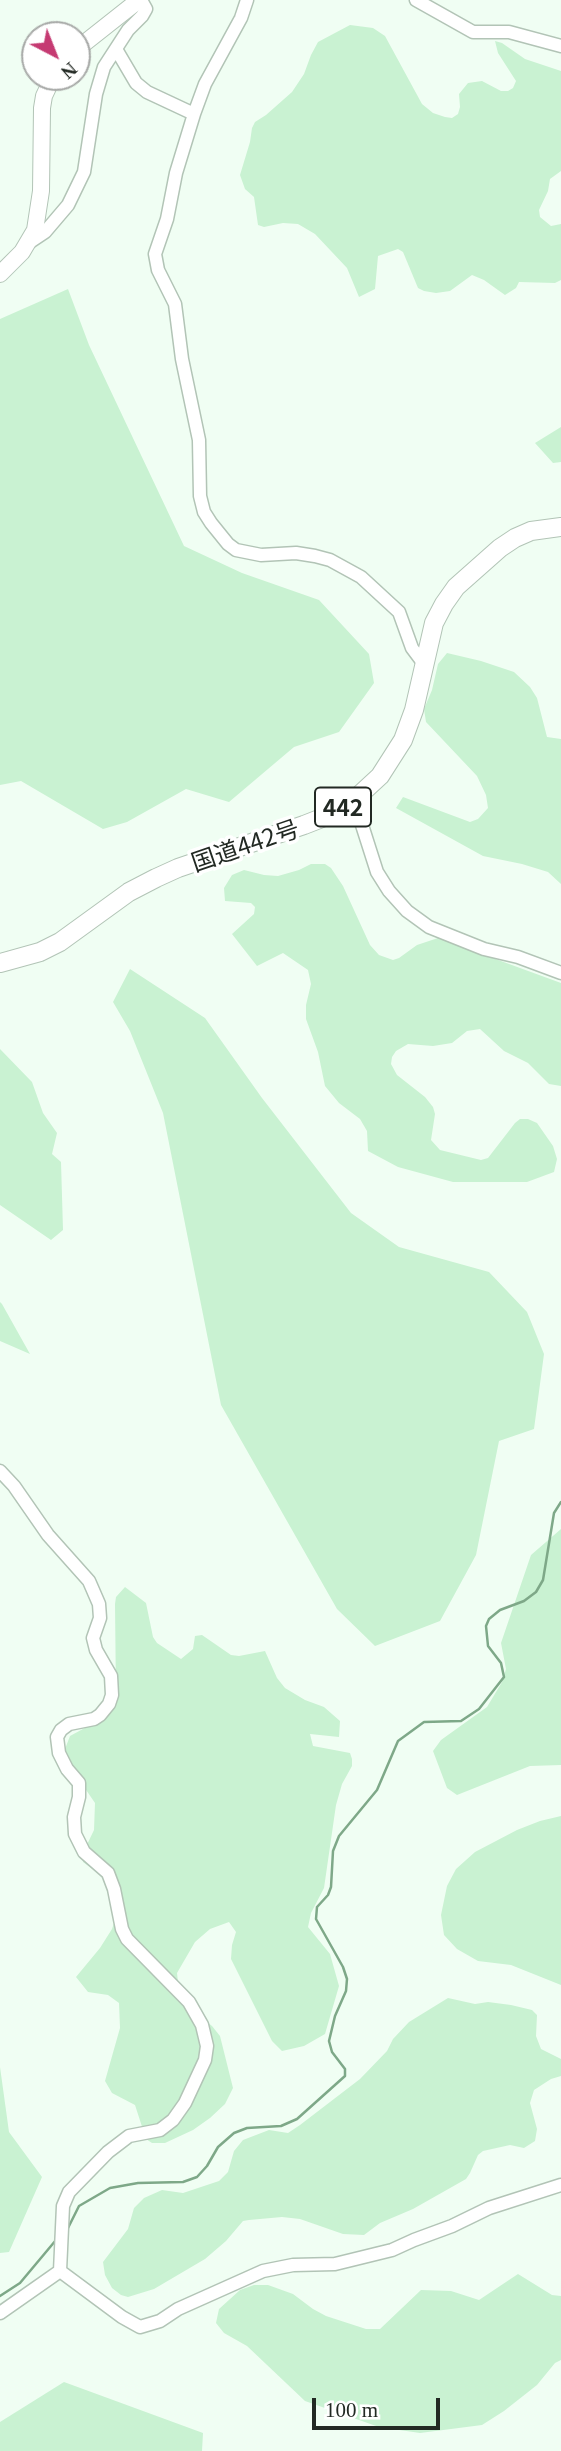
<!DOCTYPE html>
<meta charset="utf-8">
<style>
body{margin:0}
#map{position:relative;width:561px;height:2451px;overflow:hidden;background:#f0fef3;font-family:Georgia,serif}
canvas{display:block}
.north{position:absolute;left:21px;top:21px;width:70px;height:70px;box-sizing:border-box;background:#fff;border:2px solid #a7a9a7;border-radius:50%;rotate:138deg;font-size:19px;font-weight:700;line-height:28px;text-align:center;color:#222923}
.north::after{content:'';display:block;margin:auto;width:24px;height:32px;background:#c53a72;clip-path:polygon(50% 0,100% 100%,50% 72%,0 100%)}
.scale{position:absolute;left:312px;top:2398px;width:128px;height:32px;box-sizing:border-box;border:4px solid #222923;border-top:0;padding-left:9px;font-size:21px;line-height:24px;white-space:nowrap;color:#222923;-webkit-text-stroke:5px #fff;paint-order:stroke}
</style>
<div id="map">
<canvas width="561" height="2451"></canvas>
<div class="north">N</div>
<div class="scale">100 m</div>
</div>
<script>
const context = document.querySelector('canvas').getContext('2d');
context.lineJoin = 'round';
function fillPath(path, color) {
  context.fillStyle = color;
  context.fill(path, 'evenodd');
}
function toPath(rows) {
  const path = new Path2D();
  for (const r of rows) {
    path.moveTo(r[0], r[1]);
    for (let i = 2; i < r.length; i += 2) path.lineTo(r[i], r[i + 1]);
  }
  return path;
}
function strokePath(path, color, width, dash) {
  context.strokeStyle = color;
  context.lineWidth = width;
  context.lineCap = dash ? 'butt' : 'round';
  context.setLineDash(dash || []);
  context.stroke(path);
}
function write(font, color, halo, rows, align = 'center') {
  context.font = font + ' Georgia,"Noto Sans JP",serif';
  context.lineWidth = 7;
  context.setLineDash([]);
  context.textBaseline = 'middle';
  context.strokeStyle = halo;
  context.fillStyle = color;
  for (const [text, x, y, turn = 0] of rows) {
    context.save();
    context.translate(x, y);
    context.rotate((+turn || 0) * Math.PI / 180);
    context.textAlign = isNaN(turn) ? turn : align;
    if (halo) context.strokeText(text, 0, 0);
    context.fillText(text, 0, 0);
    context.restore();
  }
}
fillPath(toPath([
 [350,25,373,28,385,36,422,104,433,113,445,117,452,118,458,114,460,107,459,94,468,83,482,81,501,91,508,91,513,88,516,81,498,53,495,41,502,43,525,59,561,71,561,171,550,179,548,191,539,210,540,217,551,226,561,224,561,280,555,283,519,282,516,288,505,295,484,280,472,275,450,291,436,293,424,291,418,288,403,252,398,249,378,256,375,289,359,297,347,268,315,234,298,224,283,223,264,227,258,225,254,197,245,189,240,175,250,142,252,128,255,122,266,115,292,92,304,74,311,55,318,42],
 [68,289,89,345,184,546,242,573,319,600,369,654,374,683,339,732,294,747,229,802,186,789,127,822,103,829,21,781,0,785,0,319],
 [561,427,561,462,553,463,535,443],
 [447,653,481,661,514,672,530,687,537,698,547,737,561,739,561,884,548,872,522,864,483,856,396,808,403,797,470,822,478,819,488,808,486,795,477,776,426,722,424,709,432,690,438,664],
 [311,864,325,864,331,868,343,886,370,945,379,955,393,960,399,958,417,945,438,938,561,983,561,1086,549,1084,528,1063,504,1051,480,1029,467,1031,452,1043,433,1046,408,1044,396,1051,392,1057,391,1064,397,1075,425,1097,433,1107,435,1114,431,1140,440,1150,481,1160,488,1158,515,1123,520,1119,528,1119,537,1123,553,1146,557,1159,554,1172,527,1182,453,1182,398,1167,368,1151,367,1131,360,1119,339,1103,325,1086,318,1052,306,1019,306,1005,311,984,308,970,283,953,257,966,232,934,254,914,255,907,251,903,225,901,224,888,232,875,244,870,264,875,278,876,299,870],
 [130,969,205,1018,262,1098,351,1213,399,1247,489,1272,527,1312,544,1354,534,1429,499,1441,476,1555,440,1621,375,1646,337,1609,221,1405,163,1113,130,1031,113,1002],
 [0,1049,32,1082,43,1113,57,1133,52,1154,61,1162,63,1230,51,1240,0,1205],
 [0,1302,2,1304,30,1354,0,1341],
 [561,1529,561,1765,530,1766,457,1795,447,1788,433,1751,441,1740,487,1707,502,1682,506,1669,501,1643,531,1555],
 [125,1587,146,1603,153,1637,157,1643,181,1659,193,1649,195,1636,202,1635,231,1655,239,1656,265,1651,277,1678,285,1688,305,1700,324,1707,340,1721,339,1737,310,1734,313,1746,350,1753,352,1759,352,1766,342,1784,336,1805,324,1888,311,1913,308,1927,330,1954,339,1986,325,2034,304,2046,282,2051,272,2041,231,1959,232,1945,236,1932,229,1922,210,1929,195,1942,177,1973,180,2000,212,2026,220,2036,233,2088,225,2104,210,2118,193,2130,165,2143,152,2143,146,2139,135,2105,112,2093,105,2081,120,2028,119,2003,108,1995,88,1992,76,1977,100,1948,112,1929,116,1917,116,1886,83,1862,82,1855,94,1830,95,1803,69,1765,65,1749,70,1736,94,1723,116,1697,115,1604,116,1597],
 [561,1816,561,1985,511,1965,478,1961,457,1949,444,1935,441,1915,447,1886,456,1869,475,1852,517,1830,540,1821],
 [448,1998,475,2004,488,2002,511,2005,532,2010,537,2015,536,2036,541,2049,561,2059,561,2076,551,2079,534,2090,530,2103,537,2129,535,2141,524,2148,510,2145,483,2151,478,2155,470,2173,466,2179,413,2209,380,2223,364,2235,343,2234,300,2219,282,2217,249,2220,243,2221,226,2241,205,2259,154,2289,128,2297,121,2295,112,2288,105,2275,103,2262,128,2229,134,2208,144,2198,162,2190,183,2193,219,2181,228,2172,234,2151,243,2140,269,2130,288,2133,300,2125,360,2079,387,2051,393,2039,409,2022],
 [0,2067,9,2132,42,2177,9,2252,0,2253],
 [518,2274,552,2295,561,2296,561,2360,555,2363,537,2385,504,2411,482,2425,420,2433,379,2427,305,2401,247,2346,224,2333,216,2323,219,2309,240,2290,254,2285,268,2285,293,2294,313,2309,326,2316,366,2329,380,2329,421,2290,451,2291,479,2300],
 [64,2382,203,2433,202,2451,0,2451,0,2422]
]), '#c9f2d2');
strokePath(toPath([
 [68,2228,79,2206,110,2188,138,2183,183,2182,197,2177,207,2166,218,2147,234,2133,247,2128,281,2126,297,2119,345,2076,345,2069,332,2052,329,2041,335,2016,346,1991,347,1979,343,1967,316,1919,317,1907,328,1895,331,1887,333,1851,339,1836,377,1790,398,1741,424,1722,461,1721,479,1709,504,1677,501,1663,488,1646,486,1626,489,1619,500,1610,524,1601,536,1592,543,1580,554,1513,561,1502],
 [0,2296,20,2283,56,2240]
]), '#7ea888', 2.5);
const minor = toPath([
 [247,0,241,18,205,84,194,114,176,173,167,219,155,254,158,270,175,304,182,359,199,440,200,496,204,512,211,523,228,544,236,550,261,555,296,553,315,556,330,560,361,577,399,612,412,648,424,664],
 [416,0,473,32,509,32,561,46],
 [116,49,136,83,147,92,194,114],
 [30,242,45,232,68,205,84,172,96,94,104,67,128,30,142,16,146,9,141,0],
 [354,800,377,872,389,891,407,911,429,927,484,949,518,957,561,973],
 [0,1471,14,1486,48,1535,89,1581,99,1604,100,1618,93,1638,96,1650,111,1676,112,1695,109,1704,100,1715,94,1719,69,1724,61,1730,57,1737,59,1753,67,1769,79,1783,79,1797,74,1817,75,1834,84,1852,108,1873,114,1889,122,1929,127,1939,189,2002,202,2025,207,2046,205,2060,185,2103,173,2120,160,2130,129,2136,108,2152,69,2192,63,2206,60,2271,0,2313],
 [60,2271,122,2317,140,2327,160,2321,178,2309,263,2271,293,2265,335,2264,392,2250,414,2240,452,2226,489,2208,561,2185]
]);
const major = toPath([
 [77,49,139,0],
 [0,274,22,252,35,230,41,191,42,108,44,96,53,77]
]);
const highway = toPath([
 [0,963,40,952,60,942,129,892,156,878,178,868,304,825,327,816,354,800,380,776,403,740,414,710,434,623,444,604,456,587,500,548,515,538,531,531,561,527]
]);
strokePath(minor, '#b2c4b6', 15);
strokePath(major, '#b2c4b6', 18);
strokePath(highway, '#b2c4b6', 20);
strokePath(minor, '#fff', 12);
strokePath(major, '#fff', 16);
strokePath(highway, '#fff', 18);
for (const [x, y, w] of [
 [343,807,56]
]) {
  const box = new Path2D();
  box.roundRect(x - w / 2, y - 19.5, w, 39, 5);
  context.fillStyle = '#fff';
  context.fill(box);
  strokePath(box, '#222923', 2);
}
write('bold 23px', '#222923', null, [
 ["442",343,807]
]);
write('24px', '#222923', '#fff', [
 ["国道442号",245,845,-19]
]);
</script>
